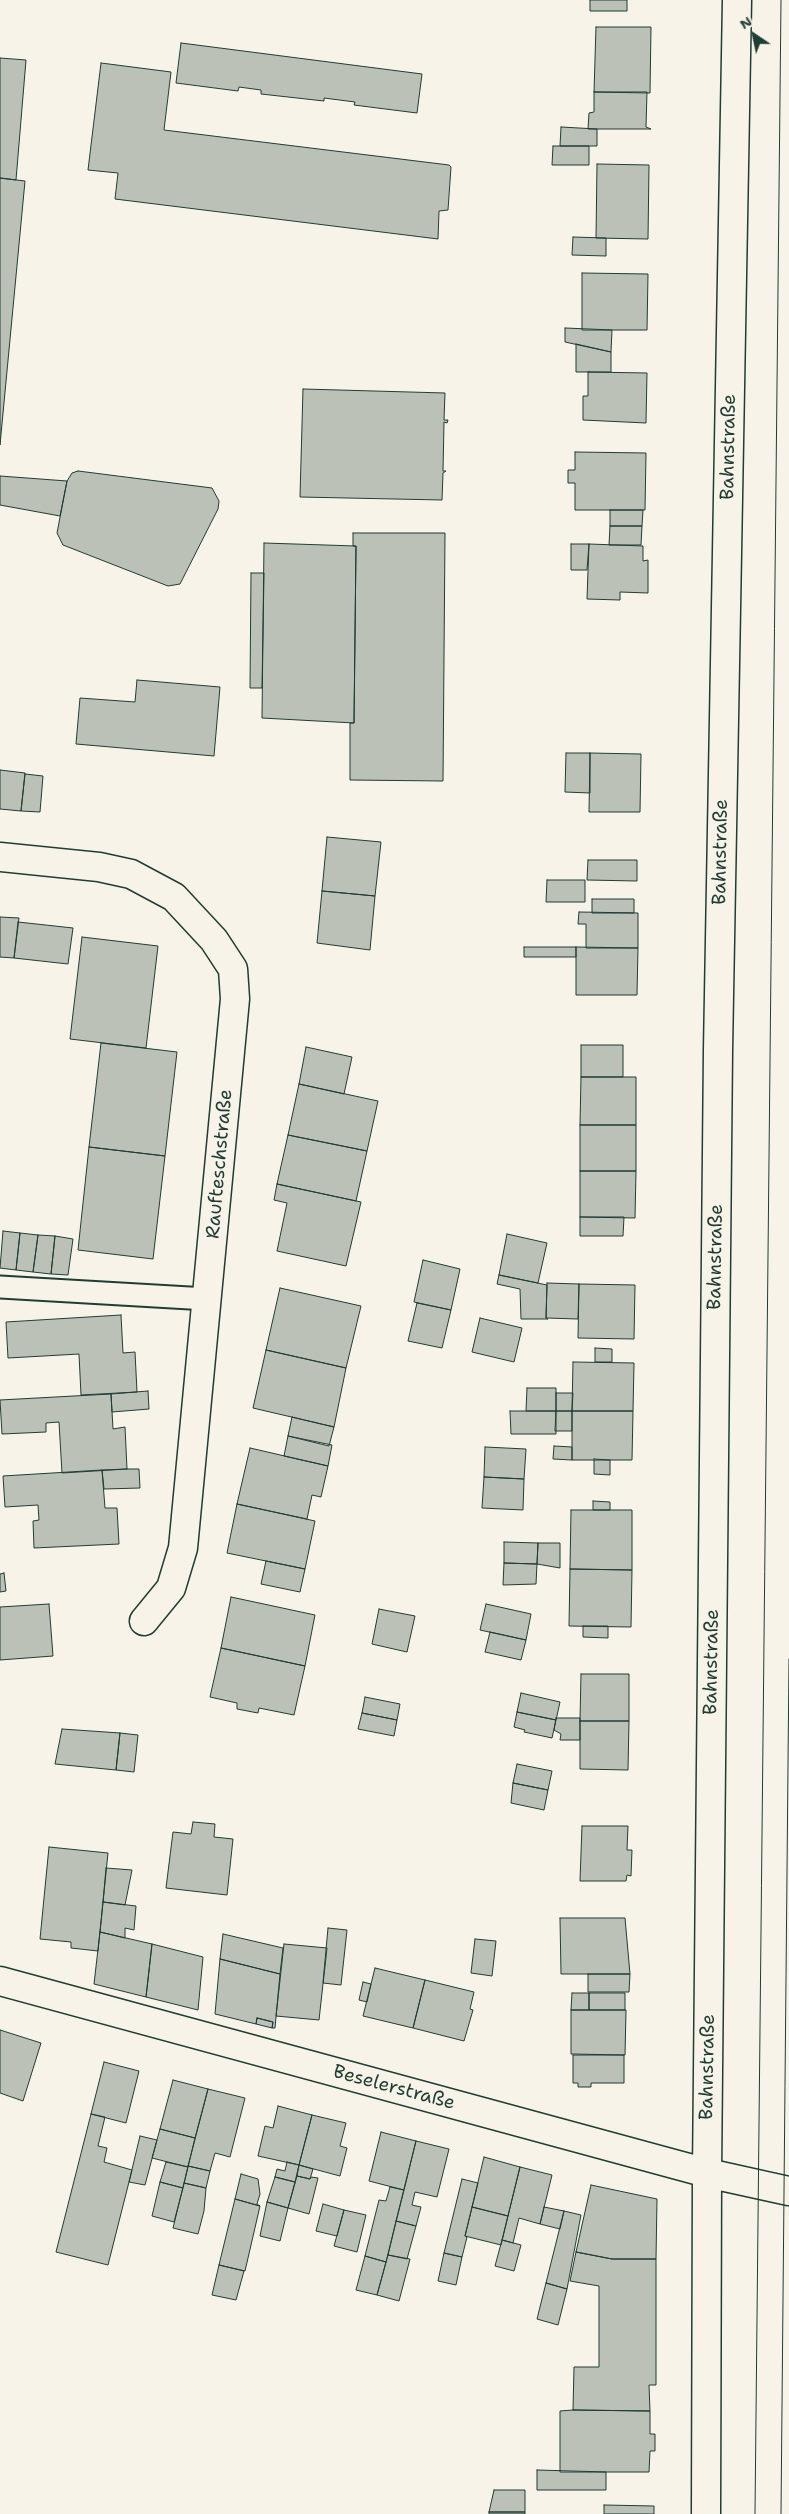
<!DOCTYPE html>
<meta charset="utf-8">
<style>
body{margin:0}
#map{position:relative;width:789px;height:2514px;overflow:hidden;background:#f7f3e8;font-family:"Shantell Sans",sans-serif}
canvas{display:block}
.north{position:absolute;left:729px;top:10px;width:50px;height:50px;-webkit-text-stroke:4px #f7f3e8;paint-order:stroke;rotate:326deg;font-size:14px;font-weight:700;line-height:20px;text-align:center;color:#1f3d34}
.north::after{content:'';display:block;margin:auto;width:18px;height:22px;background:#1f3d34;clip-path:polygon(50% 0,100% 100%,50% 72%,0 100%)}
</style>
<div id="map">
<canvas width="789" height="2514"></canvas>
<div class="north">N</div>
</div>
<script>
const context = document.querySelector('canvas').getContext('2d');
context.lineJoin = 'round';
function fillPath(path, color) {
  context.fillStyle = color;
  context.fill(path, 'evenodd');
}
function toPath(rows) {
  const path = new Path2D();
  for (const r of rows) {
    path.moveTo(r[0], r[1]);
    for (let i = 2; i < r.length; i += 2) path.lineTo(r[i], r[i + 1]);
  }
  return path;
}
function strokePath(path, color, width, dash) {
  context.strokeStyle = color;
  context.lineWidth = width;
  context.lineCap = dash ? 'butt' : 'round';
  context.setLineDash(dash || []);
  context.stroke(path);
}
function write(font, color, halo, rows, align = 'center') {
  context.font = font + ' "Shantell Sans",sans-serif';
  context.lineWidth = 5;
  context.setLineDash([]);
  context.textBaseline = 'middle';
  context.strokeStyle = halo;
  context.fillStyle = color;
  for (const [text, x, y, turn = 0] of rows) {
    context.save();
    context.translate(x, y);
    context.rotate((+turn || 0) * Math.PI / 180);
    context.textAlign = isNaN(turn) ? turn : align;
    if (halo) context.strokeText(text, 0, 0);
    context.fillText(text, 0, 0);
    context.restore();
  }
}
const building = toPath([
 [590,0,627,0,627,11,590,11,590,0],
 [596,27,651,27,650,93,594,92,596,27],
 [181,43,422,74,417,113,354,105,355,102,324,98,324,101,261,94,261,90,239,87,238,91,176,83,181,43],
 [0,58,26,60,16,180,0,178,0,58],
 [101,63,171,72,164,130,449,165,451,167,448,210,439,211,438,239,115,199,118,173,88,170,101,63],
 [594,92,647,92,646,127,651,129,588,129,589,113,594,112,594,92],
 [561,127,597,129,597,146,560,146,561,127],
 [553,146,589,146,589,165,552,165,553,146],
 [597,164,649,165,648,239,596,238,597,164],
 [0,178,25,181,0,445,0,178],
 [573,237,606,238,606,256,572,255,573,237],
 [582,273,648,274,647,330,582,330,582,273],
 [565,328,612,330,611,352,565,342,565,328],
 [576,344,611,352,611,372,576,372,576,344],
 [588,372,647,373,646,423,583,420,583,396,588,396,588,372],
 [303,389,445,393,444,420,448,420,447,423,444,422,443,471,446,471,443,473,442,500,300,497,303,389],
 [575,452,646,453,645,510,575,510,575,483,568,483,568,470,575,470,575,452],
 [78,471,212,488,219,501,218,509,180,584,168,586,63,545,57,533,67,481,72,473,78,471],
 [0,476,67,481,60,516,0,505,0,476],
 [610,510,643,510,642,526,610,526,610,510],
 [610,526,642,526,641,545,609,545,610,526],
 [353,533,445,533,443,781,350,780,350,723,354,723,356,546,353,546,353,533],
 [264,543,356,546,354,723,262,718,264,543],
 [571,544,589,544,587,570,571,570,571,544],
 [589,544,643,546,643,561,648,560,648,593,620,592,620,600,587,599,589,544],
 [251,573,264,573,262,688,250,688,251,573],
 [137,680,220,687,214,756,76,744,80,698,135,702,137,680],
 [566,753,590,753,590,793,565,792,566,753],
 [590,753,641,754,640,812,589,812,590,753],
 [0,770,25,773,21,811,0,809,0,770],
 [25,774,43,776,40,812,21,811,25,774],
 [327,837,381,842,375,896,322,891,327,837],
 [588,860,637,860,637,881,587,880,588,860],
 [547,880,585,880,585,902,546,902,547,880],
 [322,891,375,896,370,950,317,943,322,891],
 [592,899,634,899,634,913,592,913,592,899],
 [579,912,638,913,638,948,586,948,586,924,578,924,579,912],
 [0,917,19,918,14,958,0,957,0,917],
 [18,922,73,928,68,964,14,958,18,922],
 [82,937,158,946,146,1048,70,1039,82,937],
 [524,947,576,947,576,957,524,957,524,947],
 [576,947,638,948,637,995,576,995,576,947],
 [101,1043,177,1052,165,1156,89,1147,101,1043],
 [581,1045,623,1045,623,1077,581,1077,581,1045],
 [306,1047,352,1057,344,1094,299,1084,306,1047],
 [581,1077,636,1077,636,1125,580,1125,581,1077],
 [299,1084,378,1101,367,1151,288,1135,299,1084],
 [580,1125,636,1125,636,1171,580,1171,580,1125],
 [288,1135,367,1151,356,1201,277,1184,288,1135],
 [89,1147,165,1156,153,1259,78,1250,89,1147],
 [580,1171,636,1171,635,1218,580,1217,580,1171],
 [277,1184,361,1202,346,1266,277,1251,287,1203,274,1200,277,1184],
 [580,1217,624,1217,623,1236,580,1236,580,1217],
 [3,1231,20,1233,16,1270,0,1268,3,1231],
 [20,1233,38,1235,33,1272,16,1270,20,1233],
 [507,1234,547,1243,538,1283,499,1275,507,1234],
 [38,1235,55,1236,51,1274,33,1272,38,1235],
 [55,1236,73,1239,68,1275,51,1274,55,1236],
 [423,1260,460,1269,451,1310,414,1302,423,1260],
 [499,1275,547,1285,546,1318,548,1319,521,1319,520,1289,497,1284,499,1275],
 [547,1283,579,1284,578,1319,546,1318,547,1283],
 [579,1284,635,1285,634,1339,578,1338,579,1284],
 [280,1288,361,1306,346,1368,266,1350,280,1288],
 [417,1303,451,1310,442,1348,408,1341,417,1303],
 [121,1315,123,1353,135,1352,137,1392,81,1395,79,1354,8,1358,6,1322,121,1315],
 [480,1318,522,1328,514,1362,472,1352,480,1318],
 [595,1348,612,1349,612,1362,595,1362,595,1348],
 [266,1350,346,1368,334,1427,253,1408,266,1350],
 [573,1362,634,1363,633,1411,572,1411,573,1362],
 [527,1388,556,1388,556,1411,526,1411,527,1388],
 [148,1391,149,1409,112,1412,111,1394,148,1391],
 [556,1393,573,1393,572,1411,556,1411,556,1393],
 [111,1394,113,1429,125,1427,127,1469,62,1473,59,1422,46,1423,46,1432,2,1434,0,1400,111,1394],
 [510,1411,556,1411,556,1434,511,1434,510,1411],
 [556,1411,572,1411,572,1431,555,1431,556,1411],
 [572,1411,633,1411,632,1460,572,1460,572,1411],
 [292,1417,334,1427,329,1446,288,1436,292,1417],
 [288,1436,332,1445,328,1466,284,1456,288,1436],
 [554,1446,572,1447,572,1460,553,1459,554,1446],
 [485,1447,526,1449,524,1479,484,1477,485,1447],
 [250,1448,328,1466,321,1497,312,1495,307,1519,237,1504,250,1448],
 [594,1459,610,1460,610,1475,594,1474,594,1459],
 [127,1469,139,1469,140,1488,104,1489,102,1470,127,1469],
 [102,1470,105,1508,117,1508,119,1544,34,1548,33,1521,39,1520,38,1505,5,1507,3,1476,102,1470],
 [484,1477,524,1479,523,1510,482,1508,484,1477],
 [593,1501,610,1502,610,1510,593,1510,593,1501],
 [237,1504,315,1521,305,1569,227,1553,237,1504],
 [571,1510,632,1510,632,1570,570,1569,571,1510],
 [504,1542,538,1543,537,1564,504,1563,504,1542],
 [538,1543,560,1543,560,1568,537,1564,538,1543],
 [266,1561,305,1569,300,1592,261,1584,266,1561],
 [504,1563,537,1564,536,1584,503,1585,504,1563],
 [570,1569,632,1570,631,1627,569,1626,570,1569],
 [4,1573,6,1591,0,1592,0,1574,4,1573],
 [231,1597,315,1615,305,1666,221,1648,231,1597],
 [49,1604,53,1656,0,1660,0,1607,49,1604],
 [486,1604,531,1614,526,1640,480,1630,486,1604],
 [379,1609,415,1616,407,1652,372,1644,379,1609],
 [583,1626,608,1626,608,1638,583,1637,583,1626],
 [490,1632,526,1640,521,1660,485,1652,490,1632],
 [221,1648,305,1666,294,1715,259,1708,258,1713,237,1709,237,1703,210,1697,221,1648],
 [581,1674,629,1674,629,1721,580,1721,581,1674],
 [521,1693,560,1702,556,1720,517,1712,521,1693],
 [365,1697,400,1704,397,1720,362,1713,365,1697],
 [517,1712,556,1720,552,1738,524,1732,525,1730,514,1727,517,1712],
 [362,1713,397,1720,394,1736,358,1729,362,1713],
 [556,1718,580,1718,580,1740,560,1740,561,1734,554,1730,556,1718],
 [580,1721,629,1721,628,1770,580,1769,580,1721],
 [62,1729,120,1733,116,1770,55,1764,62,1729],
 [120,1733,138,1735,134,1772,116,1770,120,1733],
 [517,1764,552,1771,548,1790,513,1783,517,1764],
 [513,1783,548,1790,544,1810,511,1803,513,1783],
 [193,1822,215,1824,214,1837,233,1839,227,1895,166,1888,173,1832,191,1834,193,1822],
 [582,1826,628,1826,627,1850,632,1850,631,1876,627,1875,626,1881,580,1881,582,1826],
 [49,1847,108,1853,98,1951,71,1948,71,1942,40,1939,49,1847],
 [106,1868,132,1870,125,1905,103,1902,106,1868],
 [103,1902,136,1906,134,1930,125,1928,125,1938,100,1932,103,1902],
 [560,1918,625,1918,630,1974,561,1974,560,1918],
 [328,1928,347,1930,341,1985,323,1983,328,1928],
 [100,1932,152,1944,146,1997,94,1984,100,1932],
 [223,1934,283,1948,280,1974,220,1959,223,1934],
 [475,1939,496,1941,492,1976,471,1973,475,1939],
 [152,1944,203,1957,198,2010,146,1997,152,1944],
 [284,1944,327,1948,319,2020,276,2016,284,1944],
 [220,1959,280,1974,275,2028,272,2028,273,2022,257,2018,256,2024,215,2014,220,1959],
 [375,1968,425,1980,413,2028,363,2016,375,1968],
 [588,1974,630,1974,629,1992,588,1992,588,1974],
 [425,1980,474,1992,470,2009,473,2010,464,2041,413,2028,425,1980],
 [363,1982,371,1984,367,2002,359,2000,363,1982],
 [572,1993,589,1993,589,2010,571,2010,572,1993],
 [589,1993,625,1993,625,2010,589,2010,589,1993],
 [571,2010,626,2010,625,2055,571,2054,571,2010],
 [257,2018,273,2022,272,2028,256,2024,257,2018],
 [0,2030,41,2043,23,2101,0,2093,0,2030],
 [573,2055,624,2055,624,2083,591,2083,591,2087,578,2087,578,2083,573,2083,573,2055],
 [104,2062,139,2071,126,2123,91,2114,104,2062],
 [173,2080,208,2089,195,2138,160,2129,173,2080],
 [208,2089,245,2098,230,2157,215,2153,210,2171,188,2166,208,2089],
 [278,2106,312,2115,299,2165,258,2156,265,2126,273,2128,278,2106],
 [91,2114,105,2117,98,2146,107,2148,104,2162,132,2170,108,2265,56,2252,91,2114],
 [312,2115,346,2123,340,2146,347,2148,340,2176,299,2165,312,2115],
 [160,2129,195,2138,188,2167,152,2158,160,2129],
 [381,2132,416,2141,404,2190,369,2181,381,2132],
 [140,2136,157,2140,145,2185,129,2182,140,2136],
 [416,2141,449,2149,437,2197,415,2192,412,2205,421,2207,416,2226,396,2221,416,2141],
 [484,2157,520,2167,508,2216,472,2207,484,2157],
 [166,2162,188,2167,183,2188,160,2182,166,2162],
 [287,2162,299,2165,295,2182,275,2177,277,2169,285,2171,287,2162],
 [299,2165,313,2169,310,2179,297,2176,299,2165],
 [188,2166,210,2171,206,2188,184,2183,188,2166],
 [520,2167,552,2175,540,2224,519,2218,513,2243,502,2240,520,2167],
 [241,2174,258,2179,260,2194,257,2204,260,2206,235,2199,241,2174],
 [297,2176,310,2179,311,2177,318,2178,309,2214,288,2208,297,2176],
 [275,2177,295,2182,288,2208,267,2202,275,2177],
 [462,2179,478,2183,465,2236,467,2237,462,2257,444,2253,462,2179],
 [160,2182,183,2188,174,2222,152,2216,160,2182],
 [184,2183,206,2188,204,2211,198,2234,173,2228,184,2183],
 [591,2185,657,2199,656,2259,612,2259,576,2252,591,2185],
 [390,2187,404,2190,386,2262,365,2256,379,2200,386,2201,390,2187],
 [235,2199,260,2206,245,2271,219,2265,235,2199],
 [267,2202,288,2208,280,2241,260,2236,267,2202],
 [323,2204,344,2210,337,2236,316,2231,323,2204],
 [472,2207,508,2216,501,2245,465,2236,472,2207],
 [544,2207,564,2211,560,2229,540,2224,544,2207],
 [344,2210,366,2215,357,2252,334,2246,344,2210],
 [564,2211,581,2215,567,2289,546,2283,564,2211],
 [396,2221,416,2226,407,2259,388,2255,396,2221],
 [502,2240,521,2245,514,2271,495,2266,502,2240],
 [576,2252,612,2259,656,2259,656,2385,649,2385,650,2411,573,2410,574,2367,599,2367,599,2286,570,2281,576,2252],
 [444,2253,462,2257,456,2285,438,2281,444,2253],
 [388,2255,410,2259,399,2301,377,2295,388,2255],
 [365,2256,386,2262,377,2295,356,2290,365,2256],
 [219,2265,244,2271,236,2300,212,2295,219,2265],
 [546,2283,567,2289,558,2325,537,2319,546,2283],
 [573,2410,650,2411,650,2434,655,2434,655,2451,650,2451,649,2472,560,2472,560,2411,573,2410],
 [537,2470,606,2472,606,2490,537,2490,537,2470],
 [494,2490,525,2490,525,2512,489,2512,494,2490],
 [604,2505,654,2506,654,2514,604,2514,604,2505],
 [489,2512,525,2512,525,2514,489,2514,489,2512]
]);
fillPath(building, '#bbc1b6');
strokePath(building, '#1f3d34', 1);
const service = toPath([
 [0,1287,207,1299]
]);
const minor = toPath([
 [0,857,99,867,131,874,174,897,214,940,233,969,235,999,183,1548,171,1588,144,1621],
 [0,1981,707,2173,789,2191],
 [706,2514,707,2173,718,1050,737,0]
]);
strokePath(service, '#1f3d34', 25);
strokePath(minor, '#1f3d34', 31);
strokePath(service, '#f7f3e8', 21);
strokePath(minor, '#f7f3e8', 28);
strokePath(toPath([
 [755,2514,781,0],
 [781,2514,789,1659]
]), '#1f3d34', 1);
write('19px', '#1f3d34', '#f7f3e8', [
 ["Bahnstraße",729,447,-89],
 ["Bahnstraße",721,852,-89],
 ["Raufteschstraße",220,1164,-85],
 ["Bahnstraße",716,1257,-89],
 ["Bahnstraße",712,1662,-89],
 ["Bahnstraße",708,2067,-89],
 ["Beselerstraße",394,2088,15]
]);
</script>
